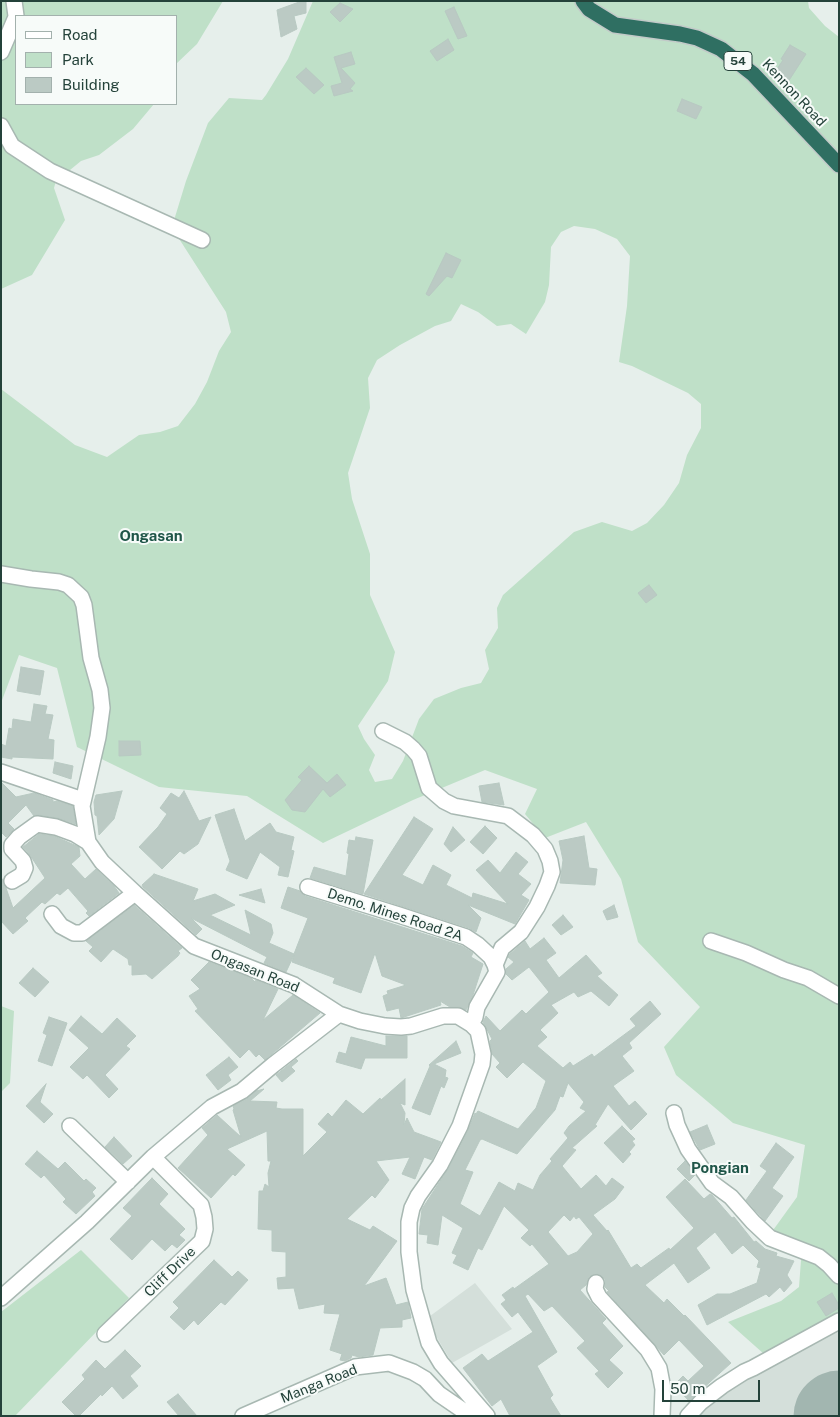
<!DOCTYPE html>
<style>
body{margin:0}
#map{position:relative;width:840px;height:1417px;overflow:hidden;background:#e6efeb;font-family:"Public Sans",sans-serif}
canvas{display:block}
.frame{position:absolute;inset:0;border:2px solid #24423a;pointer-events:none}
.legend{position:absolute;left:15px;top:15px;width:162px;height:90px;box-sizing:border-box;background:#f7fbf9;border:1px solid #a3b1ad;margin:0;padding:6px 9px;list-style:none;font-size:15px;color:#24423a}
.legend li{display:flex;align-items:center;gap:10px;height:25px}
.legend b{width:25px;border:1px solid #a3b1ad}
.scale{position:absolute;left:662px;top:1380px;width:98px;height:22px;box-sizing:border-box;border:2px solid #24423a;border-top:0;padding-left:6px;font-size:15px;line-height:18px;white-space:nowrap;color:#24423a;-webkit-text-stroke:4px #f7fbf9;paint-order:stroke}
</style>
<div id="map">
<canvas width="840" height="1417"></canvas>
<div class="frame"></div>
<ul class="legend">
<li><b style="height:6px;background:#fff"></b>Road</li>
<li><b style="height:14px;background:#bfe0c8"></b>Park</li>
<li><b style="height:14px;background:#bbcac4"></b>Building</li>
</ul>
<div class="scale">50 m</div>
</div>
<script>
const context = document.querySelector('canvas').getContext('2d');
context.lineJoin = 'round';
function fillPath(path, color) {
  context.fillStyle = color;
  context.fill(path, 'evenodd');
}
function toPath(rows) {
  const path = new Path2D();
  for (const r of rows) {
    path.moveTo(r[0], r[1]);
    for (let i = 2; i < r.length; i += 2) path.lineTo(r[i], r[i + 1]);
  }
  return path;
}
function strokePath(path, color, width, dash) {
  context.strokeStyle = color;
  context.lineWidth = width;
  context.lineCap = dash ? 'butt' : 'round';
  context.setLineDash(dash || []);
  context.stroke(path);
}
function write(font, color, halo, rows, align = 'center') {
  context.font = font + ' "Public Sans",sans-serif';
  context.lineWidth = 4;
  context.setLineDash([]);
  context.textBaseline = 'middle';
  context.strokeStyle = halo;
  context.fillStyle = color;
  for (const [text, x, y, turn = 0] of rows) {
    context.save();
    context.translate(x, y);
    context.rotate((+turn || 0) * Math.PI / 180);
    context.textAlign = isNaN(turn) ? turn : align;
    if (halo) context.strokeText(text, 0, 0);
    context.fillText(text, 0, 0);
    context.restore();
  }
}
fillPath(toPath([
 [475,1283,512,1329,452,1363,426,1319],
 [839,1327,839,1416,695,1416,713,1398]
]), '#d4dfda');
fillPath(toPath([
 [1,1,223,1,197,44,176,64,176,16,16,16,16,104,154,104,133,129,99,155,81,161,70,170,57,177,54,188,65,220,32,275,1,289],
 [313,1,808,1,809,8,825,26,839,37,839,1327,773,1362,728,1322,781,1301,799,1287,802,1247,771,1233,797,1197,805,1145,733,1123,676,1075,664,1047,700,1007,638,942,621,879,586,822,545,838,525,814,537,789,485,770,413,800,323,843,247,796,159,787,77,747,57,668,19,655,1,703,1,389,75,445,107,457,139,435,160,432,178,426,195,404,207,382,219,351,231,332,226,312,176,234,175,217,186,181,208,123,229,98,262,100,266,95,288,59],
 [574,226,595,229,617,239,630,256,627,306,619,362,632,366,688,393,701,404,701,428,687,455,679,483,664,505,647,523,632,531,602,522,574,532,503,595,497,608,498,628,485,650,489,669,481,683,461,688,434,699,419,719,403,761,392,779,375,782,369,770,375,755,364,739,358,726,388,681,395,652,370,595,370,554,352,499,348,473,370,408,368,378,377,360,400,345,435,326,451,321,461,304,478,312,497,326,511,324,526,334,545,302,549,285,551,247,561,232],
 [1,1006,14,1011,10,1083,1,1092],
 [81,1250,129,1298,15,1416,1,1416,1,1312]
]), '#bfe0c8');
strokePath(toPath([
 [838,1416,839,1415]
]), '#a2b6b0', 89);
const building = toPath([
 [302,1,306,1,306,13,294,16,297,29,281,37,277,10,302,1],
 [340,3,353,9,340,22,330,12,340,3],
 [454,7,467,36,458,39,445,11,454,7],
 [448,39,454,50,437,61,430,51,448,39],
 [790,45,806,54,786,85,773,75,783,60,781,59,790,45],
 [351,52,355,64,341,68,355,83,350,89,353,91,334,96,331,86,342,83,334,57,351,52],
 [306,68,324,85,314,94,296,77,306,68],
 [682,99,702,107,696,119,677,111,682,99],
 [446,253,461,260,452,278,447,276,429,296,426,294,446,253],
 [649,585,657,595,646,603,638,593,649,585],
 [21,667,44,671,40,695,17,691,21,667],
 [34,704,47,706,45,714,53,715,48,739,54,740,53,759,12,757,12,759,1,757,1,744,6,746,9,728,12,729,13,719,31,722,34,704],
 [119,741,140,741,141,755,119,756,119,741],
 [55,762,73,766,71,779,53,773,55,762],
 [309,766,327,783,337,774,346,785,330,797,323,789,305,812,292,810,285,800,302,780,298,777,309,766],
 [1,782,16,797,34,793,53,800,53,802,57,801,73,806,76,824,57,818,38,815,34,816,26,805,8,823,14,829,6,837,1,832,1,782],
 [499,783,504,805,482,802,479,786,499,783],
 [122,791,114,819,99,835,97,816,95,815,94,802,96,795,122,791],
 [184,791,199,821,211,817,198,844,184,854,180,851,162,869,139,847,158,827,167,814,160,808,171,793,179,798,184,791],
 [234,809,245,841,270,823,276,832,294,837,291,850,294,851,288,877,278,875,280,867,260,852,247,879,226,870,230,861,215,815,234,809],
 [414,817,433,829,402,875,423,885,433,865,451,875,446,885,472,898,473,893,508,904,476,870,488,860,500,873,516,852,528,862,518,874,531,884,521,895,529,900,515,924,468,905,481,918,476,932,469,928,364,894,414,817],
 [485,826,497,838,483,854,470,842,485,826],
 [453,827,465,840,451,852,444,844,453,827],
 [39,834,54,836,79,847,80,856,71,864,85,879,96,869,114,886,119,893,89,916,86,913,88,911,68,888,60,895,57,893,45,904,42,902,25,918,28,921,13,934,1,921,1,880,3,879,4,885,6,888,13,908,45,878,30,855,23,847,39,834],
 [584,836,589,868,597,869,595,885,560,883,563,860,559,841,584,836],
 [356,837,373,840,363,894,310,878,314,867,346,876,349,854,347,853,349,840,355,841,356,837],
 [154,874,198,889,193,901,215,894,235,905,210,915,251,935,245,910,271,924,273,933,269,943,294,954,308,918,281,908,288,887,300,891,305,896,462,946,473,953,471,957,483,964,473,995,466,1010,459,1007,450,1007,440,1001,441,1005,401,1018,399,1008,387,1011,383,996,388,994,387,991,406,985,382,976,375,953,361,993,333,983,335,978,292,962,294,955,286,972,264,963,267,957,191,918,202,929,196,935,143,887,142,885,154,874],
 [261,889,265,903,239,895,261,889],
 [134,905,182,948,178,951,180,953,178,956,152,979,146,974,132,975,132,965,129,965,128,959,113,949,101,962,89,951,93,947,86,941,134,905],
 [614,905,618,917,607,920,603,911,614,905],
 [563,915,573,927,561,935,552,925,563,915],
 [544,938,556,953,546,960,559,978,586,955,602,973,597,976,618,995,609,1006,591,991,578,997,574,992,551,1005,558,1013,540,1030,547,1037,537,1046,563,1068,570,1062,573,1066,592,1054,594,1057,636,1026,630,1019,650,1001,661,1014,629,1043,632,1048,622,1056,634,1071,613,1086,629,1106,635,1101,647,1114,631,1130,608,1104,595,1125,597,1126,572,1148,576,1150,562,1166,581,1189,596,1175,606,1186,612,1178,624,1187,615,1199,593,1215,607,1231,608,1230,631,1268,637,1264,641,1268,669,1248,670,1250,694,1228,666,1197,685,1179,704,1199,710,1194,712,1195,732,1218,734,1217,754,1242,756,1241,765,1249,777,1253,776,1256,794,1261,787,1275,792,1283,784,1292,780,1287,769,1297,766,1294,707,1325,698,1305,717,1294,730,1294,757,1283,761,1268,757,1267,759,1261,743,1245,732,1254,715,1232,696,1248,710,1268,688,1283,674,1263,645,1285,664,1303,667,1299,684,1316,685,1315,731,1363,689,1401,674,1385,683,1376,688,1381,704,1366,679,1340,664,1355,607,1292,609,1291,605,1287,605,1279,597,1274,589,1277,586,1285,580,1290,606,1319,602,1323,623,1346,609,1360,623,1373,608,1388,595,1374,599,1371,577,1348,585,1341,552,1306,544,1311,528,1294,525,1296,557,1352,537,1366,553,1395,550,1398,561,1416,510,1416,501,1399,492,1406,463,1368,482,1354,488,1361,533,1332,518,1312,512,1317,501,1304,506,1300,502,1295,513,1287,514,1289,549,1264,532,1244,530,1246,521,1238,529,1230,504,1206,482,1250,478,1248,468,1270,453,1263,457,1255,452,1253,463,1228,442,1215,438,1245,427,1243,428,1235,419,1234,422,1209,448,1169,468,1130,475,1113,476,1114,478,1111,518,1129,536,1108,546,1081,523,1062,507,1078,496,1067,500,1063,492,1054,490,1041,492,1039,483,1022,486,1016,500,1031,522,1010,526,1014,549,992,529,967,512,980,506,974,506,969,514,962,508,957,510,954,525,941,530,949,544,938],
 [568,1083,584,1102,580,1108,586,1111,569,1126,564,1133,568,1138,550,1159,552,1161,540,1175,533,1190,518,1183,515,1191,499,1182,480,1216,460,1204,473,1172,465,1170,480,1140,482,1139,517,1154,555,1110,560,1096,563,1097,568,1083],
 [564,1215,570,1221,574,1216,576,1219,579,1217,593,1234,577,1252,568,1256,548,1232,564,1215],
 [209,962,251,978,255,982,256,980,278,989,263,1020,293,995,320,1013,265,1060,259,1054,256,1057,249,1049,240,1058,195,1011,198,1009,189,996,200,989,191,980,209,962],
 [33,968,49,982,35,997,19,983,33,968],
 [81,1016,102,1034,117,1018,136,1036,126,1046,130,1049,105,1075,118,1089,109,1098,87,1075,83,1079,70,1067,89,1048,69,1030,81,1016],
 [49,1017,67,1023,52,1066,38,1061,47,1035,43,1033,49,1017],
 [386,1036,407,1036,407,1058,365,1058,361,1069,336,1062,339,1052,346,1054,351,1037,386,1046,386,1036],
 [456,1041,461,1053,434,1064,446,1070,445,1077,448,1078,444,1088,441,1086,430,1115,412,1108,430,1066,429,1065,456,1041],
 [229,1057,238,1067,228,1075,231,1080,218,1090,206,1075,229,1057],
 [296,1059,298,1061,291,1067,295,1071,282,1082,276,1075,296,1059],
 [405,1079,405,1105,400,1103,405,1113,404,1125,407,1118,414,1132,441,1142,432,1160,424,1157,415,1179,402,1174,410,1157,376,1161,389,1180,375,1198,372,1195,347,1219,370,1230,373,1226,397,1241,364,1286,386,1278,396,1305,408,1302,411,1318,402,1320,402,1327,380,1328,373,1355,359,1357,352,1355,351,1358,345,1361,340,1360,342,1354,330,1350,340,1314,324,1313,325,1304,299,1309,294,1288,278,1289,277,1278,286,1277,286,1252,272,1251,272,1230,258,1229,259,1191,263,1191,265,1184,269,1187,268,1173,271,1161,268,1161,267,1131,227,1149,245,1165,235,1176,233,1174,211,1198,178,1168,208,1135,202,1128,217,1115,241,1137,233,1110,234,1109,233,1106,247,1099,256,1091,264,1089,250,1101,277,1102,276,1108,282,1109,303,1109,303,1156,327,1132,318,1124,328,1113,332,1117,346,1100,363,1114,380,1098,381,1100,405,1079],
 [46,1084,40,1102,53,1114,44,1123,26,1106,46,1084],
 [707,1125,715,1144,700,1150,690,1132,707,1125],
 [622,1126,635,1139,632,1141,635,1145,629,1152,631,1154,623,1163,604,1143,622,1126],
 [114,1137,132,1156,123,1164,105,1147,114,1137],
 [776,1143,794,1157,772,1188,783,1196,765,1221,746,1200,767,1171,760,1166,776,1143],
 [37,1151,58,1169,65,1162,84,1181,86,1179,96,1188,92,1192,95,1196,76,1214,63,1202,66,1199,44,1175,41,1178,25,1164,37,1151],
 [685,1161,695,1175,689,1181,677,1169,685,1161],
 [152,1178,168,1194,159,1204,185,1229,179,1235,185,1240,177,1248,172,1244,165,1251,152,1239,132,1260,110,1239,132,1216,123,1208,152,1178],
 [214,1260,232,1277,238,1271,248,1280,225,1305,221,1302,198,1325,194,1320,184,1330,170,1317,179,1308,173,1302,214,1260],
 [832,1293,839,1305,839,1308,826,1316,817,1302,832,1293],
 [125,1350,141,1366,130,1376,138,1386,123,1399,112,1386,102,1396,101,1394,79,1416,76,1416,62,1402,85,1379,82,1375,96,1360,105,1369,125,1350],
 [178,1394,197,1416,179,1416,167,1402,178,1394]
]);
fillPath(building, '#bbcac4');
strokePath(building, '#b8c9c2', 1);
const street = toPath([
 [14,1,16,16],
 [1,52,16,17],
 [1,126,12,146,50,171,202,240],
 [1,574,31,579,59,582,68,585,81,597,84,605,91,658,100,690,102,708,98,737,82,806,88,842,102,862,135,893,194,946,294,985,339,1014,360,1021,385,1026,401,1027,411,1026,443,1016,458,1016,471,1024,478,1031,483,1054,482,1064,460,1126,440,1165,418,1196,412,1208,409,1222,409,1252,414,1290,429,1343,441,1363,487,1416],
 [383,731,405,742,413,749,419,756,429,788,444,801,454,806,508,816,533,835,545,849,550,861,552,872,547,886,537,907,521,932,502,948,495,965],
 [1,772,83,800],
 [12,881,22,875,25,868,23,861,12,849,12,845,19,837,37,824,56,827,75,834,88,842],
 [308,887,399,915,466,937,478,945,491,957,495,965,497,972,477,1007,475,1017,471,1024],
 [52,914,61,926,74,933,82,933,135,893],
 [711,941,746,953,784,970,808,978,839,996],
 [674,1113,677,1125,688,1149,712,1183,731,1197,753,1222,770,1238,819,1257,829,1265,839,1276],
 [70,1126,128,1182],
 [596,1283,595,1289,599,1297,648,1350,659,1368,663,1389,662,1416],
 [1,1298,87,1222,153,1157,212,1107,242,1091,273,1065,339,1014],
 [105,1334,202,1241,205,1229,204,1217,201,1205,153,1157],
 [243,1416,355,1367,389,1363,413,1372,425,1379,439,1394,471,1416],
 [688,1416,701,1402,722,1386,744,1372,753,1368,839,1321]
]);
const highway = toPath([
 [583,1,589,9,615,25,680,34,697,38,721,49,753,74,839,165]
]);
strokePath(street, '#a8b8b2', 18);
strokePath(highway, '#c2cac8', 18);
strokePath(street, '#fff', 15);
strokePath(highway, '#2f6f62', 15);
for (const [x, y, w] of [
 [738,61,28]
]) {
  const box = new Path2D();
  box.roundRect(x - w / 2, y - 9.5, w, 19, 4);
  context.fillStyle = '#f7fbf9';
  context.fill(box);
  strokePath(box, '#24423a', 1);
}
write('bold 12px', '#24423a', null, [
 ["54",738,61]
]);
write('14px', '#24423a', '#f7fbf9', [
 ["Kennon Road",794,93,47],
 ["Demo. Mines Road 2A",395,915,18],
 ["Ongasan Road",255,971,22],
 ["Cliff Drive",170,1272,-44],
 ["Manga Road",319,1384,-22]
]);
write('bold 15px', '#1f5548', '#f7fbf9', [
 ["Ongasan",151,536],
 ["Pongian",720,1168]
]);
</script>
